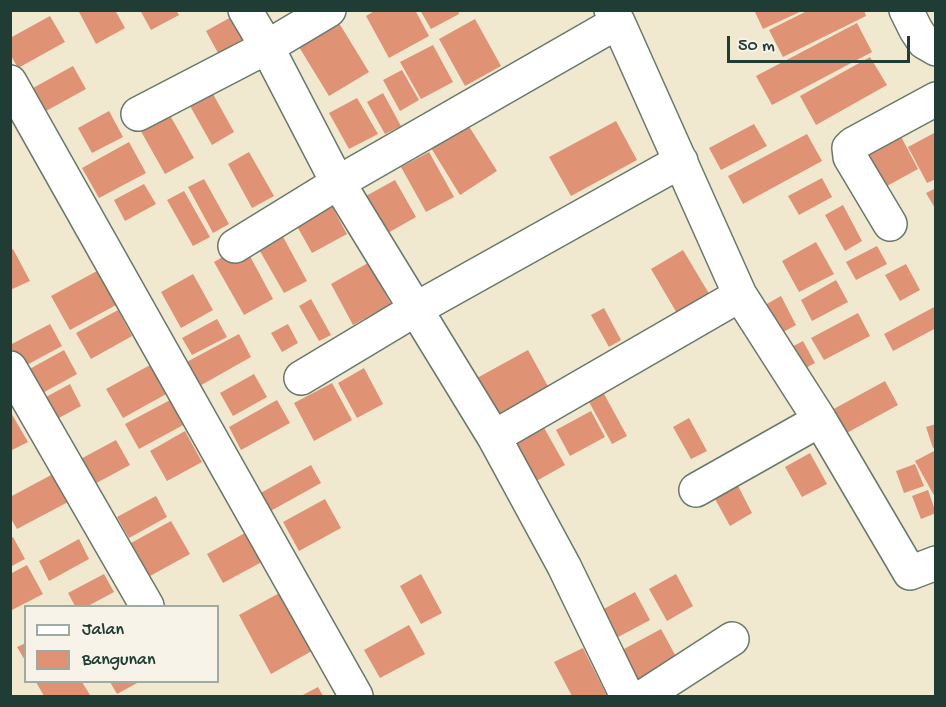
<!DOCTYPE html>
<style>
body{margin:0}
#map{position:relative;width:946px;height:707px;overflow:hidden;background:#f0e8cf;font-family:"Gochi Hand",sans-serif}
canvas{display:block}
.frame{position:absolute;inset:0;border:12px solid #1f3d34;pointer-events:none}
.legend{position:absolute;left:24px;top:605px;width:195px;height:78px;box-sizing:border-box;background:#f7f3e8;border:2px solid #a1aaa0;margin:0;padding:8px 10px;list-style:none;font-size:18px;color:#1f3d34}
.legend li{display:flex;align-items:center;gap:12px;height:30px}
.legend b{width:30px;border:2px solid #a1aaa0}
.scale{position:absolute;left:727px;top:36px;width:183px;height:27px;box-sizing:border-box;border:3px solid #1f3d34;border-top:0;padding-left:8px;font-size:18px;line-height:21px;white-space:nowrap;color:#1f3d34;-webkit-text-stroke:4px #f7f3e8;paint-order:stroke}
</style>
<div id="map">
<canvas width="946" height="707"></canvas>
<div class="frame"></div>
<ul class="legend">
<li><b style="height:8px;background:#fff"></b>Jalan</li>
<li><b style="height:16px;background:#e09274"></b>Bangunan</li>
</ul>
<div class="scale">50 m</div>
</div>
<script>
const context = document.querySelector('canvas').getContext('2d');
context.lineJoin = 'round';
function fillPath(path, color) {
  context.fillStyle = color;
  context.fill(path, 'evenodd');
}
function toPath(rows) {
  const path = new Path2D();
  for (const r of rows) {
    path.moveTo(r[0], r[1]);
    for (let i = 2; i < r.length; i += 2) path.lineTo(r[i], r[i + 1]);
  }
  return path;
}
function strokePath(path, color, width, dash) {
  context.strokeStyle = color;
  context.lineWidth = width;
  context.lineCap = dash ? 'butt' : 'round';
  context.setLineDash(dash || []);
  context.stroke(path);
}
fillPath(toPath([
 [78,10,115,10,125,28,96,44],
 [140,10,176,10,179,15,151,30],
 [376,10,415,10,429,36,389,58,366,16],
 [420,10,458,10,459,14,431,29],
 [754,10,804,10,763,29],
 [809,10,864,10,866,16,783,57,769,30],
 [50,16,65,42,18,68,10,54,10,38],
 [233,16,245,38,218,53,206,31],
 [475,19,501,66,465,86,439,39],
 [339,23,369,72,329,96,299,47],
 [857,23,872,52,772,105,756,76],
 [433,45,453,82,421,99,400,62],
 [870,57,887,85,816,125,800,96],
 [73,66,86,89,46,111,33,88],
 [402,70,419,100,400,111,383,80],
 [383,93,401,126,385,134,367,102],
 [213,94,234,132,212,145,190,106],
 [357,98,378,134,349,149,329,113],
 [167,110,194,158,165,174,138,126],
 [109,111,123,137,92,153,78,128],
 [465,120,497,171,460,195,428,143],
 [616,121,637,160,571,196,549,157],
 [754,124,767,146,721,170,709,148],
 [896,127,918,169,876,192,853,150],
 [936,132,936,179,927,183,908,147],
 [807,134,822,161,743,204,728,176],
 [129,142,146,173,99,198,82,168],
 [249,152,274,196,252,208,228,164],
 [429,152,454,197,426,212,401,167],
 [822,178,832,197,799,215,788,196],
 [204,179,229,224,213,233,188,187],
 [395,180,416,217,386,234,366,196],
 [144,184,156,204,125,221,114,200],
 [936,188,936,210,926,193],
 [184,191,210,237,193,246,167,200],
 [329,201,347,234,312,253,294,221],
 [843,205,862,241,845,251,825,215],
 [281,233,307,281,284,293,257,246],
 [816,242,834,274,799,292,782,261],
 [244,245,273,299,244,315,214,262],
 [877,246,887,264,856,280,846,262],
 [13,249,30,281,10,290,10,251],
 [683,250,711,297,678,315,651,269],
 [368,263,391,304,353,325,331,284],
 [906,264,920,290,900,301,885,275],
 [97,271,116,305,70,330,51,296],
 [193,274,213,310,181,328,161,292],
 [836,280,848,302,812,321,801,300],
 [781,296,796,325,774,337,758,309],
 [311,299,331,335,319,341,299,306],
 [936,306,936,328,893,351,884,334],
 [604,308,621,340,609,347,591,315],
 [118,310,132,336,91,359,76,333],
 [858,313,870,336,824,360,811,338],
 [217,319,227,337,192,355,182,338],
 [50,324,62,346,21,368,10,345],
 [288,324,298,343,282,352,271,333],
 [239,334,251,357,196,388,183,364],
 [803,341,815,363,800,371,788,349],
 [64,350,77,374,39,395,26,371],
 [528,350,550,390,499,418,477,378],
 [152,364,168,393,123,418,106,389],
 [364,368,383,404,357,418,338,383],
 [254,374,267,397,233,416,220,393],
 [885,381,898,405,843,435,830,411],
 [332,383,352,420,314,441,294,403],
 [70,384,81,406,46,425,35,403],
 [603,392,627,436,612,444,588,400],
 [172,399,185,424,139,449,125,424],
 [277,400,290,423,241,450,229,427],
 [10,411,28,442,10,451],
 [591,411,605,437,570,456,556,430],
 [689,418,707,451,691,459,673,427],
 [936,424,936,447,933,448,926,427],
 [543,426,565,465,531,484,509,444],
 [185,431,202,462,167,481,150,451],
 [116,440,130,465,89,487,75,462],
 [936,450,936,499,915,461],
 [810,453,827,484,802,497,785,467],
 [915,464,924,486,904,493,896,471],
 [311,465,321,483,267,513,257,495],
 [53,474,68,502,17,529,10,517,10,497],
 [738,486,752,513,730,526,715,499],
 [928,490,936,513,921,519,912,496],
 [156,496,167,517,129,538,117,517],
 [325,499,341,528,299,551,283,522],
 [171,521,190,554,150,576,131,543],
 [254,528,271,557,223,583,207,554],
 [13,537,25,559,10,567,10,539],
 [79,539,89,559,49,581,39,561],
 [27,565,43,594,10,611,10,574],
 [104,574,114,592,88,606,75,606,68,593],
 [421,574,442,613,421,624,400,586],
 [676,574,693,606,667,621,649,589],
 [285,590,317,648,271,674,239,615],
 [635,592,650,620,607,643,591,616],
 [409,625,425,654,380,678,364,650],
 [661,629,680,664,631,691,611,656],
 [26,643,26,662,17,647],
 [583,648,607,696,572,696,554,662],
 [36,682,82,682,90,695,44,696],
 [110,682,139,682,117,694],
 [318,687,323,696,301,696]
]), '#e09274');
const minor = toPath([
 [245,10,267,47,333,174,494,437,564,566,627,696],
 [611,10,618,22,740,295,820,420,910,573,936,563],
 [906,10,916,30,924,42,936,49],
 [10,82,356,696],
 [138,114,267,47,329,10],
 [890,224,850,157,849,148,853,144,936,99],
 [235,246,339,182,618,22],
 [10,368,147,606],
 [301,378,416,309,681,161],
 [494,437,740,295],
 [696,490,820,420],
 [644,696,732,639]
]);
strokePath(minor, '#68796a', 36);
strokePath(minor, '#fff', 33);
</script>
